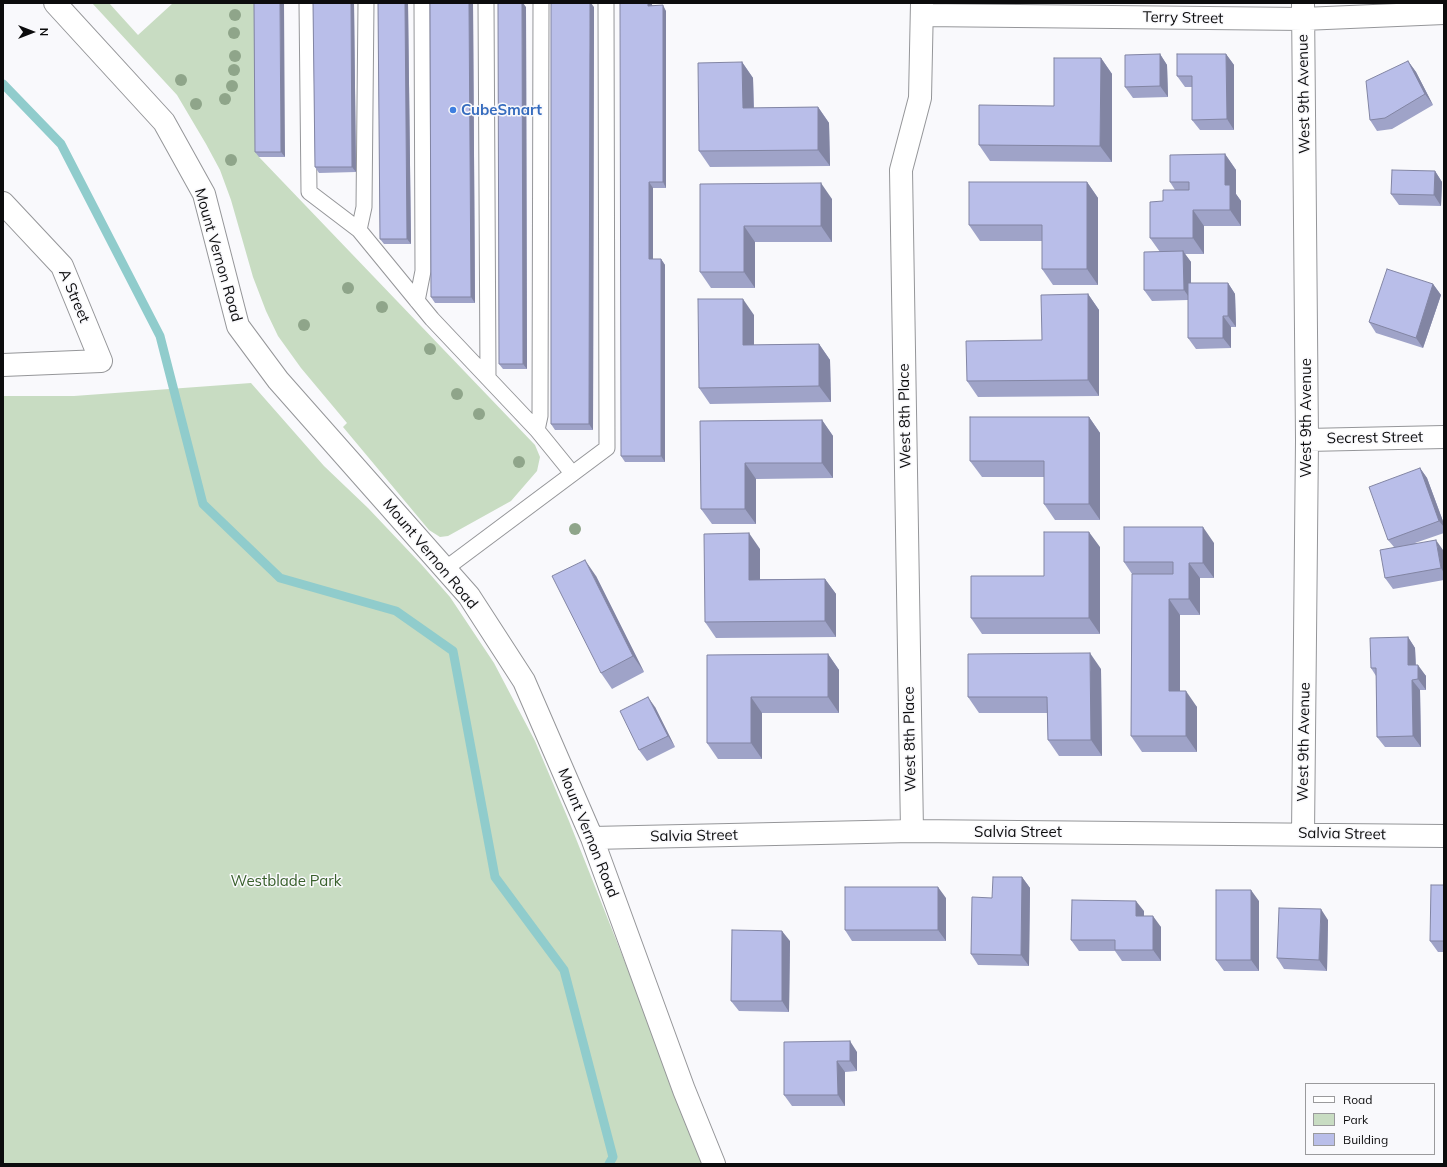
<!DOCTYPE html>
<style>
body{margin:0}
#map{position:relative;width:1447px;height:1167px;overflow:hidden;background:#f9f9fc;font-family:Mulish,sans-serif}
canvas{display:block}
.frame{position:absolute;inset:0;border:4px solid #0c0c0d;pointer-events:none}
.legend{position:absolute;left:1305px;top:1083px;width:130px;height:72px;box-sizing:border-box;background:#f9f9fc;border:1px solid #9a9a9c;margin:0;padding:5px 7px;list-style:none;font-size:12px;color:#0c0c0d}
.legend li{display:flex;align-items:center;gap:8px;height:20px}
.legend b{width:20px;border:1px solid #9a9a9c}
.north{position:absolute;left:12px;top:12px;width:40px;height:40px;-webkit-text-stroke:3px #f9f9fc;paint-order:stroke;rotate:90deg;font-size:11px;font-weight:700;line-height:16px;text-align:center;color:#0c0c0d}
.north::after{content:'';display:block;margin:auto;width:14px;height:18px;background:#0c0c0d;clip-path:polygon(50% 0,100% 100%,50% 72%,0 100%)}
</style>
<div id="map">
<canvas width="1447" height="1167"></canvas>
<div class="frame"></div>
<ul class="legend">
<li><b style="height:5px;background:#fff"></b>Road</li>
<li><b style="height:11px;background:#c8dcc2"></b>Park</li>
<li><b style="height:11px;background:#b9bee9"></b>Building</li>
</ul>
<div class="north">N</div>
</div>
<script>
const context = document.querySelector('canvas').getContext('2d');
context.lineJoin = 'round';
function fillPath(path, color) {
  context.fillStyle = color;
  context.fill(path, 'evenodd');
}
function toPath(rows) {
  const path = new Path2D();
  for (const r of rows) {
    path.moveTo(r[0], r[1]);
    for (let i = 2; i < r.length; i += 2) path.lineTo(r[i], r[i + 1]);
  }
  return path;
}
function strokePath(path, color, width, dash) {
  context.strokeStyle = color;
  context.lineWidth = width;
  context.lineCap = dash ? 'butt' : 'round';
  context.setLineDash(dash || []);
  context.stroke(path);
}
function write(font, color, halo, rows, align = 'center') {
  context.font = font + ' Mulish,sans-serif';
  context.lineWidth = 3;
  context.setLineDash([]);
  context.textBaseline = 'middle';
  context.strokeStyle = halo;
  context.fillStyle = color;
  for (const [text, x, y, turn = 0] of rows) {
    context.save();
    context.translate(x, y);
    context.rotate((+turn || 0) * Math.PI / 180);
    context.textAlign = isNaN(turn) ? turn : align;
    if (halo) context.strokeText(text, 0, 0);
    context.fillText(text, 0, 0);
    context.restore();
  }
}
fillPath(toPath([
 [92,3,109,3,138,35,173,3,258,3,259,157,535,445,540,457,537,471,511,501,448,536,440,537,429,530,343,427,347,423,301,368,278,336,266,311,253,277,231,200,220,170,206,144,177,95],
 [251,383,324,466,368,508,421,564,450,597,494,663,535,741,569,821,705,1164,3,1164,3,396,74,396]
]), '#c8dcc2');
strokePath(toPath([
 [3,84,61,144,160,336,203,504,280,578,396,611,453,651,495,877,564,970,613,1157,609,1164]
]), '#90cccc', 9);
const service = toPath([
 [307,3,309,192,359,230,432,319,537,430,572,473],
 [486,3,488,377],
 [359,230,364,207,366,3],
 [417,301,423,271,422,3],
 [537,430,540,416,541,3],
 [445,569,607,448,606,3]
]);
const minor = toPath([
 [55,3,164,122,204,194,238,326,278,380,469,596,524,681,592,838,684,1090,714,1164],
 [922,15,1303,19,1444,13],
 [3,203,62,266,101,361,3,365],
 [1307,440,1444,437],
 [912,831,901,170,920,98,922,3],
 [1303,834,1307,440,1303,3],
 [592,838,912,831,1444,836]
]);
strokePath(service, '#959699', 17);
strokePath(minor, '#959699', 24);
strokePath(service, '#fff', 15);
strokePath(minor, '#fff', 22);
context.fillStyle = '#8fa58a';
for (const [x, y] of [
 [235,15],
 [234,33],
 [235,56],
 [234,70],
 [181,80],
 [232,86],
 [225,99],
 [196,104],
 [231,160],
 [348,288],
 [382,307],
 [304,325],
 [430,349],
 [457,394],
 [479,414],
 [519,462],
 [575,529]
]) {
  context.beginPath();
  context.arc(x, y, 6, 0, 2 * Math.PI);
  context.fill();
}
fillPath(toPath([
 [254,3,285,157,259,157,255,152],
 [313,3,354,3,356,172,319,173,315,167],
 [378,3,408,3,411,244,384,244,380,239],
 [430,3,473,3,475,303,435,303,431,297],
 [652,3,652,5,666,11,666,188,653,188,653,259,661,259,665,265,665,462,625,462,621,456],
 [526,7,527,369,503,369,499,364],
 [594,7,593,430,555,430,551,424],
 [1160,54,1167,65,1168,97,1133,98,1125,87],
 [1226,54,1234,65,1234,130,1200,130,1192,120,1192,87,1185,87,1177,76],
 [1101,58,1112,74,1112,162,990,161,979,145,1054,106],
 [1408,61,1416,72,1433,105,1392,129,1377,131,1370,120],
 [742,62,753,78,754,108,818,107,829,123,830,166,710,167,699,151],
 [1225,154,1236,170,1236,194,1241,201,1241,226,1204,226,1204,254,1185,254,1191,262,1191,283,1228,283,1235,294,1236,327,1231,327,1231,348,1196,349,1188,338,1188,300,1152,301,1144,290,1160,252,1150,238,1163,201,1175,190,1170,182],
 [1435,171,1442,182,1441,206,1399,205,1391,194],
 [1087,182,1098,198,1098,285,1053,285,1042,269,1042,241,980,241,969,225],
 [700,184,832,199,832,242,755,242,755,288,711,288,700,272],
 [1433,284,1441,295,1423,348,1376,333,1369,322],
 [1088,294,1099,310,1099,396,978,397,967,381,1042,340],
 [754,315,754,345,819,344,830,360,831,402,710,404,699,388],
 [1089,417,1100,433,1100,520,1055,520,1044,504,1044,477,982,477,970,461],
 [822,420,833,436,833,478,756,479,756,524,712,524,701,509,700,421],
 [1420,468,1427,478,1444,524,1444,533,1415,543,1443,550,1444,555,1444,580,1393,589,1385,578,1394,547,1388,540],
 [1214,543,1214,578,1200,578,1200,615,1180,615,1180,691,1197,707,1197,752,1142,752,1131,736,1132,574,1124,562],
 [1100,547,1100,634,982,634,971,618,1044,576],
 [760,549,760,579,825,579,836,594,836,637,716,638,705,622],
 [596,576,644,672,612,689,601,673],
 [1408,637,1415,648,1416,665,1426,676,1426,690,1420,690,1421,747,1385,747,1377,737,1376,676,1371,668],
 [828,654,839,670,839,713,762,713,762,759,718,759,707,743,707,655],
 [1101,669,1102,756,1059,756,1048,740,1047,713,979,713,968,697],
 [655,707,675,747,647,761,639,750],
 [1022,877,1030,888,1029,966,978,965,971,954,992,898],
 [1444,885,1444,952,1438,952,1430,941],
 [946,898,946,941,852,941,845,930],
 [1259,901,1259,971,1224,971,1216,960],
 [1144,911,1144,916,1161,927,1161,961,1122,961,1115,951,1079,951,1071,940],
 [1328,920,1327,971,1284,969,1277,958],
 [790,941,789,1012,739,1011,731,1001],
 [784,1042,857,1052,857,1071,845,1072,845,1106,792,1106,784,1095]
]), '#9fa3c8');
fillPath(toPath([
 [280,3,284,3,285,157,281,152],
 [351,3,354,3,356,172,352,167],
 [405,3,408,3,411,244,407,239],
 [469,3,473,3,475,303,471,297],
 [522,3,523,3,526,7,527,369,523,364],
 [590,3,591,3,594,7,593,430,589,424],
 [648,3,652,3,652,11,648,6],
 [663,5,666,11,666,188,663,182],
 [1160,54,1167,65,1168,97,1160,86],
 [1226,54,1234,65,1234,130,1227,119],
 [1101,58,1112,74,1112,162,1100,146],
 [1408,61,1416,72,1433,105,1425,94],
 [742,62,753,78,754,124,743,108],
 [818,107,829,123,830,166,818,150],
 [1225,154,1236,170,1236,194,1241,201,1241,226,1230,210,1225,185],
 [1435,171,1442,182,1441,206,1434,195],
 [649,182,653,188,653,265,649,259],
 [1087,182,1098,198,1098,285,1087,269],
 [821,183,832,199,832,242,821,226],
 [1193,210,1204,226,1204,254,1193,238],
 [744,226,755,242,755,288,744,272],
 [1183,251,1191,262,1191,300,1184,290],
 [661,259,665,265,665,462,661,456],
 [1228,283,1235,294,1236,327,1228,316],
 [1433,284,1441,295,1423,348,1416,338],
 [1088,294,1099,310,1099,396,1088,380],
 [743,299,754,315,754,361,743,345],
 [1223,316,1231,327,1231,348,1223,338],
 [819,344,830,360,831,402,819,386],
 [1089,417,1100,433,1100,520,1089,504],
 [822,420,833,436,833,478,822,463],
 [745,463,756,479,756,524,745,509],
 [1420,468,1427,478,1444,524,1444,527,1439,521],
 [1203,527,1214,543,1214,578,1203,563],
 [1089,532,1100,547,1100,634,1089,618],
 [749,533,760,549,760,596,749,580],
 [1436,540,1443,550,1444,555,1444,573,1441,568],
 [585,560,596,576,644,672,633,656],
 [1189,563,1200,578,1200,615,1189,599],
 [825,579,836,594,836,637,825,621],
 [1169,599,1180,615,1180,707,1169,691],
 [1408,637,1415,648,1416,676,1408,665],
 [1090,653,1101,669,1102,756,1091,740],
 [828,654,839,670,839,713,828,697],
 [1418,665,1426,676,1426,690,1418,679],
 [1412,680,1420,690,1421,747,1413,736],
 [1186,691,1197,707,1197,752,1186,736],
 [648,697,655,707,675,747,668,736],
 [751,697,762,713,762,759,751,743],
 [1022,877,1030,888,1029,966,1021,955],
 [938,887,946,898,946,941,938,930],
 [1251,890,1259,901,1259,971,1251,960],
 [1136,901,1144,911,1144,927,1136,916],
 [1321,909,1328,920,1327,971,1319,960],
 [1153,916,1161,927,1161,961,1153,950],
 [782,931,790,941,789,1012,782,1001],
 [850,1041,857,1052,857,1071,850,1061],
 [837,1061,845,1072,845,1106,838,1095]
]), '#8285a3');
const building = toPath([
 [254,3,280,3,281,152,255,152,254,3],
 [313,3,351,3,352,167,315,167,313,3],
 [378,3,405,3,407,239,380,239,378,3],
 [430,3,469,3,471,297,431,297,430,3],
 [498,3,522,3,523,364,499,364,498,3],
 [551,3,590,3,589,424,551,424,551,3],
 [620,3,648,3,648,6,663,5,663,182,649,182,649,259,661,259,661,456,621,456,620,3],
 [1160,54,1160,86,1125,87,1125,55,1160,54],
 [1177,54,1226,54,1227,119,1192,120,1192,76,1177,76,1177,54],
 [1054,58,1101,58,1100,146,979,145,979,105,1054,106,1054,58],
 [1408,61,1425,94,1385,118,1370,120,1366,81,1408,61],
 [742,62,743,108,818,107,818,150,699,151,698,63,742,62],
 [1225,154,1225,185,1230,185,1230,210,1193,210,1193,238,1150,238,1150,202,1163,201,1163,190,1189,190,1189,182,1170,182,1170,155,1225,154],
 [1392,170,1435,171,1434,195,1391,194,1392,170],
 [969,182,1087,182,1087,269,1042,269,1042,225,969,225,969,182],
 [821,183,821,226,744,226,744,272,700,272,700,184,821,183],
 [1183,251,1184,290,1144,290,1144,252,1183,251],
 [1387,269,1433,284,1416,338,1369,322,1387,269],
 [1188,283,1228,283,1228,316,1223,316,1223,338,1188,338,1188,283],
 [1088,294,1088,380,967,381,966,341,1042,340,1041,295,1088,294],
 [698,299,743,299,743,345,819,344,819,386,699,388,698,299],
 [970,417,1089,417,1089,504,1044,504,1044,461,970,461,970,417],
 [822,420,822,463,745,463,745,509,701,509,700,421,822,420],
 [1420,468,1439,521,1388,540,1369,487,1420,468],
 [1124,527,1203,527,1203,563,1189,563,1189,599,1169,599,1169,691,1186,691,1186,736,1131,736,1132,574,1173,574,1173,562,1124,562,1124,527],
 [1044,532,1089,532,1089,618,971,618,971,576,1044,576,1044,532],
 [749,533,749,580,825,579,825,621,705,622,704,534,749,533],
 [1436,540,1441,568,1385,578,1380,550,1436,540],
 [585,560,633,656,601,673,552,576,585,560],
 [1408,637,1408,665,1418,665,1418,679,1412,680,1413,736,1377,737,1376,668,1371,668,1370,638,1408,637],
 [1090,653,1091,740,1048,740,1047,697,968,697,968,654,1090,653],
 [828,654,828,697,751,697,751,743,707,743,707,655,828,654],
 [648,697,668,736,639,750,620,711,648,697],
 [993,877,1022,877,1021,955,971,954,972,897,992,898,993,877],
 [1431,885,1444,885,1444,941,1430,941,1431,885],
 [845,887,938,887,938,930,845,930,845,887],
 [1216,890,1251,890,1251,960,1216,960,1216,890],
 [1072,900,1136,901,1136,916,1153,916,1153,950,1115,950,1115,940,1071,940,1072,900],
 [1279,908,1321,909,1319,960,1277,958,1279,908],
 [732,930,782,931,782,1001,731,1001,732,930],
 [850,1041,850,1061,837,1061,838,1095,784,1095,784,1042,850,1041]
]);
fillPath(building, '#b9bee9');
strokePath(building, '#8285a3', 1);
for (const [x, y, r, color] of [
 [453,110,4,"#3f7fe0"]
]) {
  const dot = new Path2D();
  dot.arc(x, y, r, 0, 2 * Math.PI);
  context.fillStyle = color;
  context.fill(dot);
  strokePath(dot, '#f9f9fc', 1.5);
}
write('15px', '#0c0c0d', '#f9f9fc', [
 ["Terry Street",1183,18,1],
 ["West 9th Avenue",1304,94,-91],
 ["Mount Vernon Road",218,255,74],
 ["A Street",74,296,67],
 ["West 8th Place",905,416,-91],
 ["West 9th Avenue",1306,418,-90],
 ["Secrest Street",1375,438,-1],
 ["Mount Vernon Road",430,554,50],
 ["West 8th Place",910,739,-91],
 ["West 9th Avenue",1304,742,-89],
 ["Salvia Street",1018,832],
 ["Mount Vernon Road",588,833,68],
 ["Salvia Street",1342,834,1],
 ["Salvia Street",694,836,-1]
]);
write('bold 15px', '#366cbe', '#f9f9fc', [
 ["CubeSmart",461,110]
], 'left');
write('15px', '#39602c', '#f9f9fc', [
 ["Westblade Park",286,881]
]);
</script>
